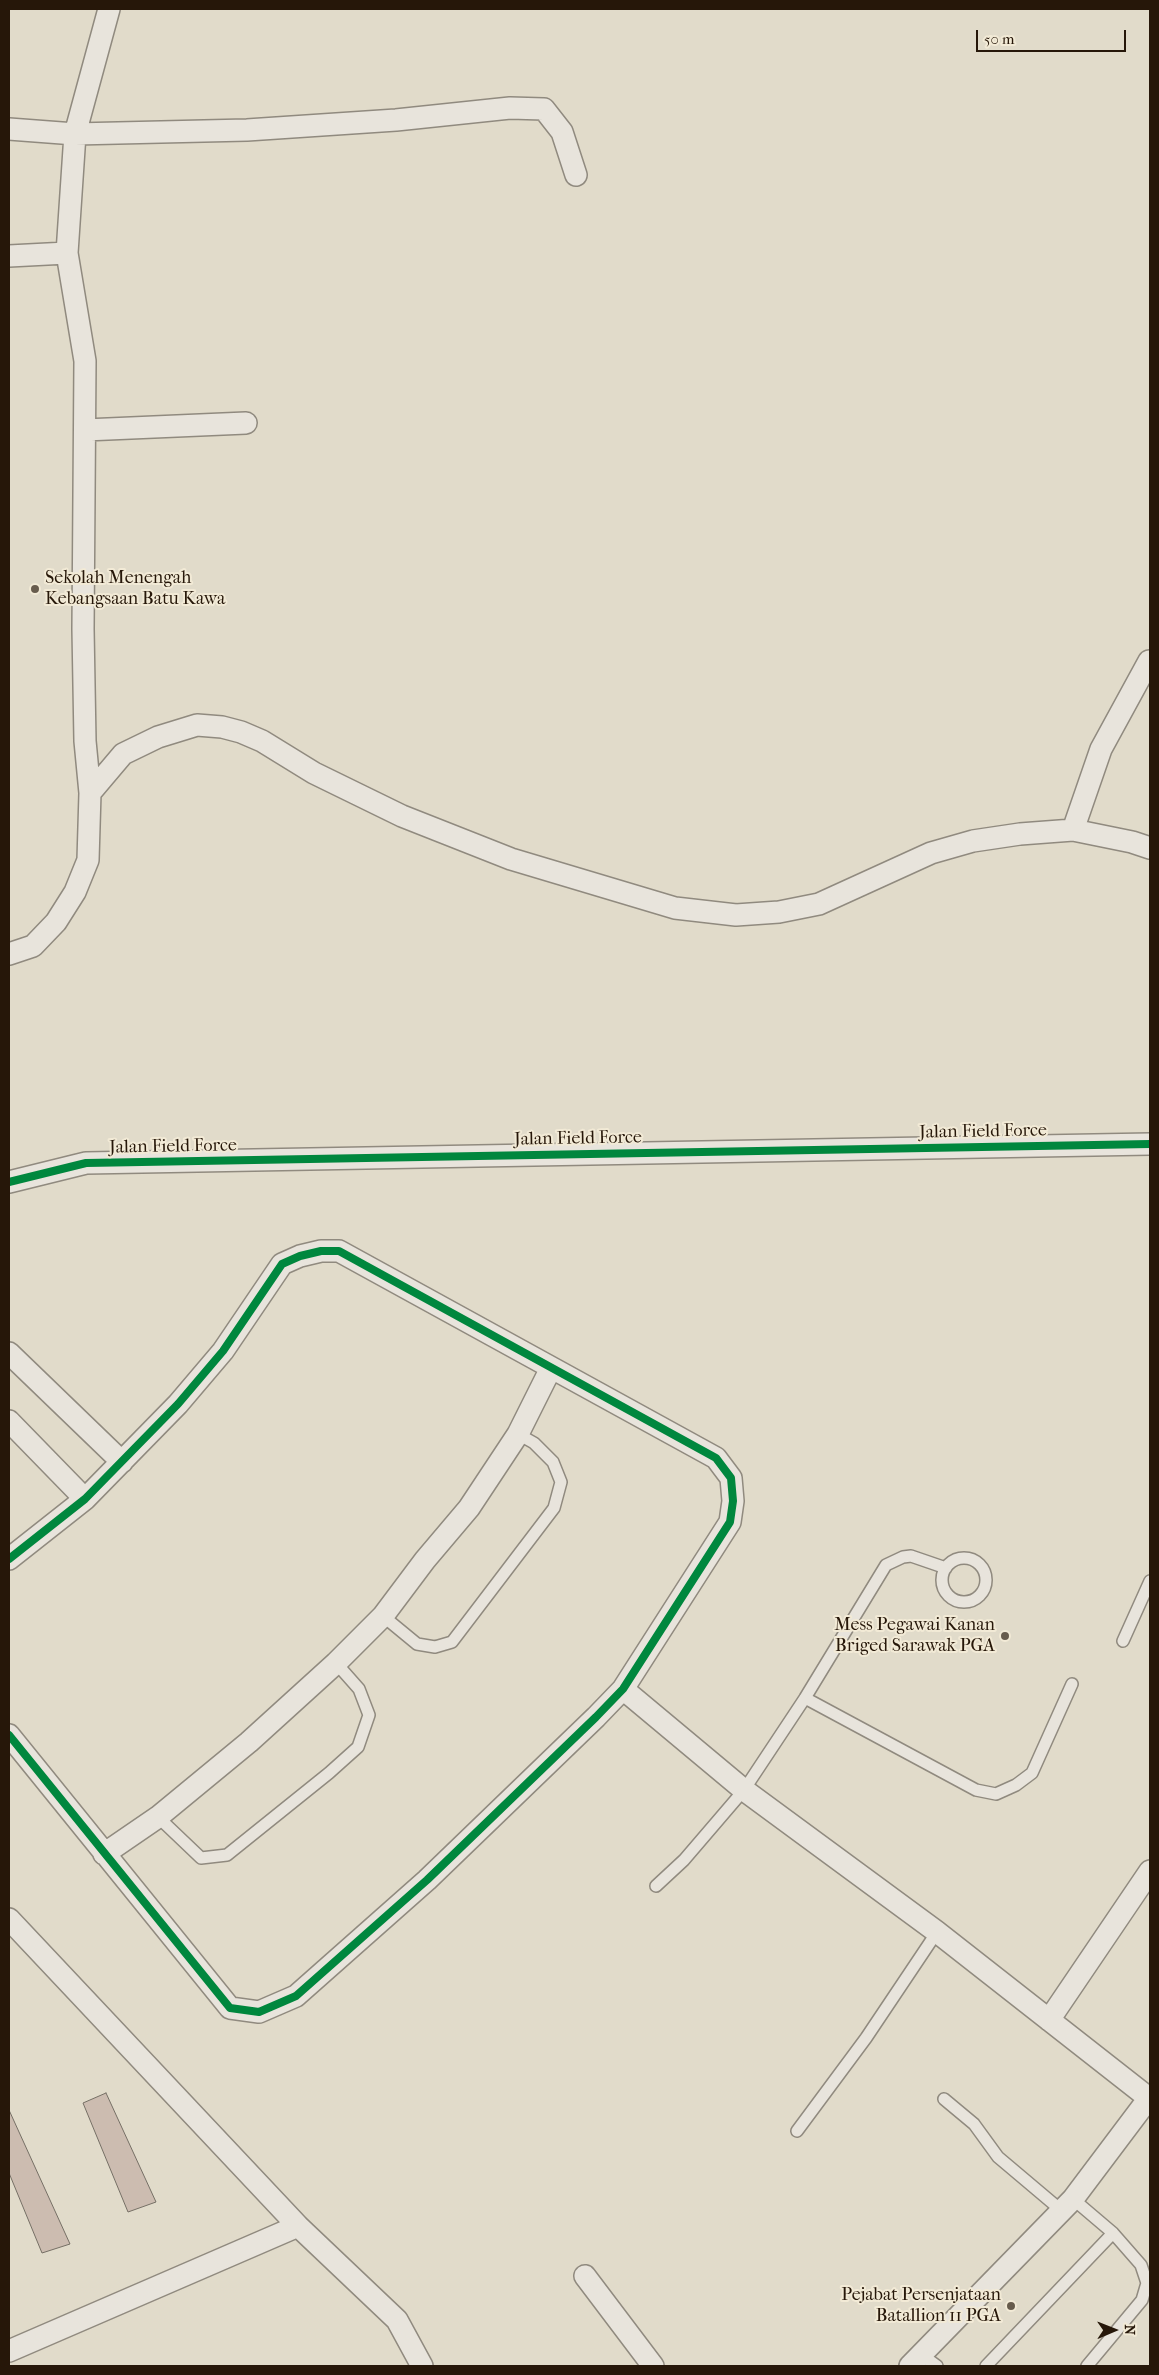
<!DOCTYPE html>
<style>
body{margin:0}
#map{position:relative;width:1159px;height:2375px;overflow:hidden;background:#e1dbca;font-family:"IM FELL French Canon",serif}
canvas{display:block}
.frame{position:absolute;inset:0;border:10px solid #261709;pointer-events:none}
.north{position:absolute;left:1089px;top:2305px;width:50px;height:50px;-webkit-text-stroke:4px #f2ead6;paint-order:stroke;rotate:89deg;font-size:14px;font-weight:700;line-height:20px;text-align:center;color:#261709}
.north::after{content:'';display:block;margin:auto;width:18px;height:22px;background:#261709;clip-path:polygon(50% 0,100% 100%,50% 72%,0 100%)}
.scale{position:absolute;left:976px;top:30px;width:150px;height:22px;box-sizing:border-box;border:2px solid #261709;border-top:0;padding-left:6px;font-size:15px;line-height:18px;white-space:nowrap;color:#261709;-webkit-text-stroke:4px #f2ead6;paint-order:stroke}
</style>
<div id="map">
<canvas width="1159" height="2375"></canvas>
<div class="frame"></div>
<div class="north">N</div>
<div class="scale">50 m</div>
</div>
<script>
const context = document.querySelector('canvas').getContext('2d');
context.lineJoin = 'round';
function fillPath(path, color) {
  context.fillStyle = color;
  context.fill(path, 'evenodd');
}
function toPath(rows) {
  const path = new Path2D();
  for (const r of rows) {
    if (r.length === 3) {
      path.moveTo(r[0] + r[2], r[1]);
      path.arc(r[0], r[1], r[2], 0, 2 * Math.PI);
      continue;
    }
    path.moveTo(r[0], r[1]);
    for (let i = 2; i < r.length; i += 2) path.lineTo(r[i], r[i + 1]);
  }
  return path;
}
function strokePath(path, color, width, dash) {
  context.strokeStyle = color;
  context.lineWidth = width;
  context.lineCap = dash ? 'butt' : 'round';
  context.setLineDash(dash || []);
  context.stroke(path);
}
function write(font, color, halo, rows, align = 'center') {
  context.font = font + ' "IM FELL French Canon",serif';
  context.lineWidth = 4;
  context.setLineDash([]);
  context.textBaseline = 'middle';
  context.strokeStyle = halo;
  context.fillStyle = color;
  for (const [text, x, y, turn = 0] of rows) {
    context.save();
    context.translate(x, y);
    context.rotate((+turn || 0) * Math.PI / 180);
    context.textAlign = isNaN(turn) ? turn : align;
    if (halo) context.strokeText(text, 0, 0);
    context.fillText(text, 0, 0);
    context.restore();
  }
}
const building = toPath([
 [106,2093,156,2202,128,2212,83,2103,106,2093],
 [9,2110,70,2244,42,2253,9,2173,9,2110]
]);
fillPath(building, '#ccbcb0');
strokePath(building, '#756f65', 1);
const lane = toPath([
 [964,1580,22],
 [383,1616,417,1644,435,1647,452,1642,554,1508,561,1482,553,1462,534,1443,518,1434],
 [1123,1641,1150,1581],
 [805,1698,976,1790,996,1794,1016,1785,1032,1773,1072,1684],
 [158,1817,201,1858,227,1855,329,1773,358,1747,369,1715,359,1689,336,1663],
 [656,1886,684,1860,744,1790,805,1698,886,1565,903,1557,911,1556,946,1568],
 [944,2099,974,2124,998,2157,1062,2211],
 [797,2131,866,2038,937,1932],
 [1073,2199,1113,2233,1141,2265,1147,2283,1142,2300,1087,2366],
 [922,2355,937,2366],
 [986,2366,1113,2233]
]);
const street = toPath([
 [9,129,75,134,247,130,396,120,510,108,544,109,562,132,576,175],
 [9,256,67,253],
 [85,430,246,423],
 [90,793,123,754,158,737,197,725,222,727,241,732,262,741,314,773,402,816,511,859,675,908,736,915,779,912,819,904,931,853,973,841,1020,834,1073,830,1132,842,1150,848],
 [1073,830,1101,749,1149,661],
 [9,954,33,946,56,922,75,892,88,860,90,793,85,741,83,629,85,361,67,253,75,134,109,9],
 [9,1182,86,1163,1150,1144],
 [9,1353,122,1462],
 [9,1421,85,1499],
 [9,1559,85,1499,178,1404,223,1351,282,1264,300,1256,321,1251,339,1251,716,1458,731,1478,733,1501,730,1522,623,1689,596,1717,427,1880,296,1996,259,2012,230,2008,9,1735],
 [623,1689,744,1790,937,1932,1150,2099],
 [104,1854,158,1817,249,1742,336,1663,383,1616,425,1560,469,1508,518,1434,551,1368],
 [9,1919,298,2226,397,2320,422,2366],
 [1049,2020,1150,1871],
 [585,2276,653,2366],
 [9,2351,298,2226],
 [910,2366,1073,2199,1149,2098]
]);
strokePath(lane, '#908a7f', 14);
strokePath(street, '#908a7f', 24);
strokePath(lane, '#e8e4dc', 11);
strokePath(street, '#e8e4dc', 21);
strokePath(toPath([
 [9,1182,86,1163,1150,1144],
 [9,1559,85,1499,178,1404,223,1351,282,1264,300,1256,321,1251,339,1251,716,1458,731,1478,733,1501,730,1522,623,1689,596,1717,427,1880,296,1996,259,2012,230,2008,9,1735]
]), '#00873e', 8);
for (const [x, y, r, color] of [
 [35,589,5,"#675c4d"],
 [1005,1636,5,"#675c4d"],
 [1011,2306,5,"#675c4d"]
]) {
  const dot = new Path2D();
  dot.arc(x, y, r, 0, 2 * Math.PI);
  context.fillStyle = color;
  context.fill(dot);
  strokePath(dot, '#f2ead6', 2);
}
write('18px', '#261709', '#f2ead6', [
 ["Sekolah Menengah",45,579,"left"],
 ["Kebangsaan Batu Kawa",45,600,"left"],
 ["Mess Pegawai Kanan",995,1626],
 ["Briged Sarawak PGA",995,1647],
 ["Pejabat Persenjataan",1001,2296],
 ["Batallion 11 PGA",1001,2317]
], 'right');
write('18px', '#261709', '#f2ead6', [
 ["Jalan Field Force",983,1132,-1],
 ["Jalan Field Force",578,1139,-1],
 ["Jalan Field Force",173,1147,-1]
]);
</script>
